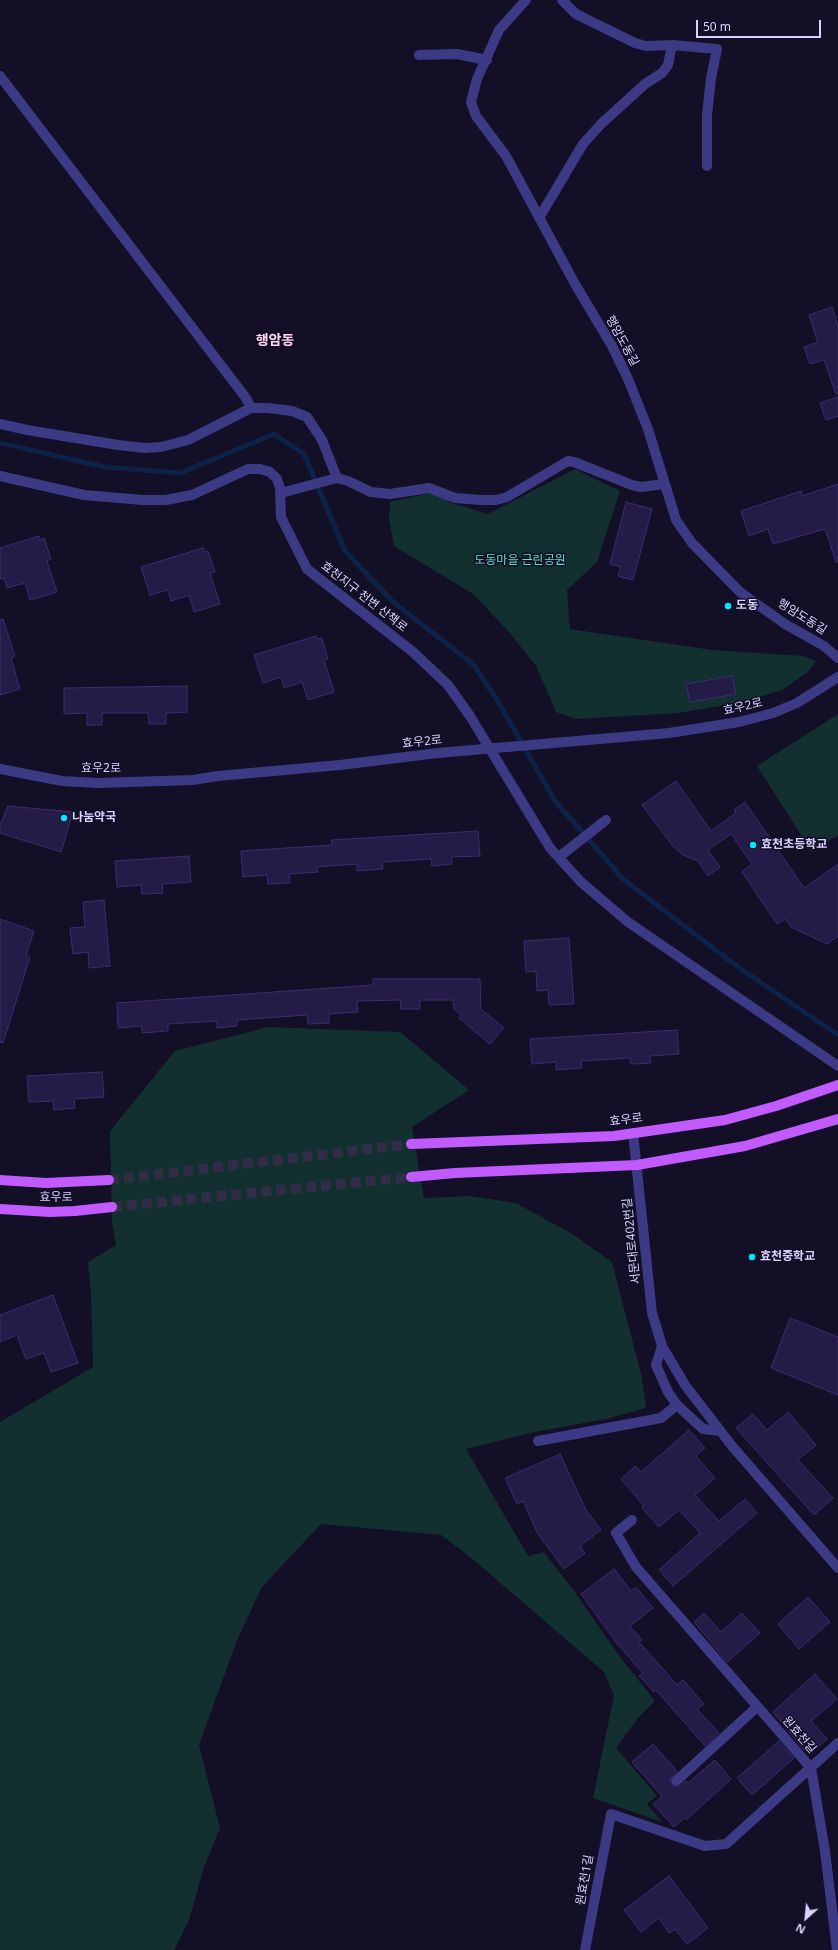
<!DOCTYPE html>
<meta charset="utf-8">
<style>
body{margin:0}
#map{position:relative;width:838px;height:1950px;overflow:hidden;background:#130f26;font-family:"Noto Sans",sans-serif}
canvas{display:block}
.north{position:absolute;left:786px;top:1898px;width:40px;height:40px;-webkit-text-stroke:3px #130f26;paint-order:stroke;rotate:207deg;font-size:11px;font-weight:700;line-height:16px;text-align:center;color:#d9d4ff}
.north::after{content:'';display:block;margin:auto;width:14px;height:18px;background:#d9d4ff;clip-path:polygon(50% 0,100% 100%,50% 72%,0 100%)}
.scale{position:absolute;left:696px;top:20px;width:125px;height:18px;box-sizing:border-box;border:2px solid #d9d4ff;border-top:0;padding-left:5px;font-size:12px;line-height:14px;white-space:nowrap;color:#d9d4ff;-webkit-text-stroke:3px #130f26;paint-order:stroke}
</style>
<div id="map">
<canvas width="838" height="1950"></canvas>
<div class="north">N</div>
<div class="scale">50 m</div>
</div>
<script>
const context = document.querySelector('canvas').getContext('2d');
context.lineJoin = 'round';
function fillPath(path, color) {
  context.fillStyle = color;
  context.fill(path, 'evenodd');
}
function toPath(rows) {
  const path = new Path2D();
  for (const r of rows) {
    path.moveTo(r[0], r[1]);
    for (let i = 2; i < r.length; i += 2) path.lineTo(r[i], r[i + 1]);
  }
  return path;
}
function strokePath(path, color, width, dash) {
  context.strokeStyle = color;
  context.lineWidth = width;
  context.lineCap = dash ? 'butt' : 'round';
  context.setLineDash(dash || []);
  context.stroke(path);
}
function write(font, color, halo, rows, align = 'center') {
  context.font = font + ' "Noto Sans","Noto Sans KR",sans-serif';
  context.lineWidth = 3;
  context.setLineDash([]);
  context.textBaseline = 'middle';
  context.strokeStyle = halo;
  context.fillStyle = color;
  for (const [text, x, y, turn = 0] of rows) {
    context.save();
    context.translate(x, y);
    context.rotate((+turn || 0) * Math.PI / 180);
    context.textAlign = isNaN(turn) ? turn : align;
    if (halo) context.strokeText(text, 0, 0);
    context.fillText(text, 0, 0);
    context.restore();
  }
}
fillPath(toPath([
 [575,469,620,491,597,562,567,590,570,629,712,650,803,656,816,661,809,671,782,690,738,703,679,713,576,719,556,712,536,666,510,633,473,594,394,546,389,519,390,502,434,492,449,502,488,514],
 [838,714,838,835,812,852,757,766],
 [268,1027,400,1032,469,1090,412,1127,424,1198,470,1196,516,1203,574,1235,612,1262,642,1378,646,1408,606,1419,530,1433,466,1449,528,1556,544,1552,574,1591,620,1657,655,1701,637,1719,616,1748,657,1796,647,1804,662,1822,593,1798,614,1695,604,1672,470,1557,441,1535,321,1524,262,1587,237,1640,199,1745,220,1828,204,1867,189,1920,174,1950,0,1950,0,1422,93,1367,91,1294,88,1262,116,1245,112,1223,110,1131,175,1051]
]), '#12302f');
strokePath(toPath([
 [0,443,105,467,180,473,274,434,304,454,345,551,393,602,473,664,499,703,555,801,623,879,738,967,838,1035]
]), '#0c2248', 5);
const building = toPath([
 [832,307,838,326,838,393,836,394,824,360,810,364,804,347,818,342,809,315,832,307],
 [838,397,838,416,826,420,820,403,838,397],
 [838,484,838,562,836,562,825,529,773,544,768,529,749,536,741,511,801,491,802,496,838,484],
 [626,502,652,509,633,580,618,576,621,567,610,564,626,502],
 [39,536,40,540,44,538,51,559,47,561,57,592,30,600,25,583,7,588,4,578,0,579,0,548,39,536],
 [203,548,204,552,208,551,215,572,210,573,220,604,194,612,189,595,171,601,168,590,150,595,141,567,203,548],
 [3,619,15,656,11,658,20,689,0,695,0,620,3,619],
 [316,636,317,639,322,638,328,659,324,660,334,692,308,700,302,682,284,688,281,677,263,683,254,655,316,636],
 [732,676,736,694,690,702,686,684,732,676],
 [187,686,187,712,166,713,166,724,149,724,148,713,102,713,102,725,87,725,87,713,64,714,64,688,187,686],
 [676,781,711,831,736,813,734,810,745,802,804,888,838,864,838,936,827,944,791,927,785,919,777,924,742,872,752,864,731,834,708,850,720,867,708,876,698,861,683,855,672,845,642,805,676,781],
 [8,806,73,812,61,852,0,833,0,825,8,806],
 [478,831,480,856,451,857,452,864,432,866,431,859,382,862,383,869,357,871,357,864,317,867,318,872,289,874,290,883,268,884,267,875,243,877,241,851,332,845,331,840,478,831],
 [189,856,191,882,162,884,163,893,142,894,141,885,117,887,115,861,189,856],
 [104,900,110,966,89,968,88,952,73,954,70,928,85,927,83,902,104,900],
 [0,919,34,931,26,955,30,957,3,1043,0,1042,0,919],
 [569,938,574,1004,549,1005,548,990,537,991,536,971,526,972,524,941,569,938],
 [373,979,480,979,481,1009,504,1028,490,1044,459,1018,461,1015,454,1009,453,1000,420,1000,420,1009,401,1009,400,1000,357,1001,358,1012,329,1014,329,1023,308,1024,307,1015,237,1020,237,1026,217,1028,217,1021,168,1024,168,1031,142,1033,142,1026,118,1028,117,1003,373,985,373,979],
 [677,1030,679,1054,650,1056,651,1063,631,1064,630,1058,581,1061,582,1068,556,1070,556,1062,532,1064,530,1039,677,1030],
 [102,1072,104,1097,74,1099,75,1108,54,1110,53,1101,29,1102,27,1076,102,1072],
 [53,1295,78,1363,51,1372,44,1353,26,1359,17,1335,0,1342,0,1315,53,1295],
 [790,1318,838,1337,838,1395,771,1368,790,1318],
 [788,1412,816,1445,798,1460,833,1498,814,1515,736,1428,753,1414,767,1430,788,1412],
 [689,1430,705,1448,696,1456,715,1478,695,1495,719,1521,745,1499,757,1513,673,1586,659,1570,700,1533,679,1510,659,1527,642,1508,644,1506,621,1479,635,1466,641,1472,689,1430],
 [560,1454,586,1510,601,1530,580,1546,585,1553,564,1569,538,1534,523,1501,517,1504,505,1478,560,1454],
 [614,1569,631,1591,636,1587,653,1608,630,1626,642,1640,639,1642,677,1685,683,1680,704,1704,697,1709,719,1733,705,1746,656,1690,654,1692,639,1676,643,1673,619,1646,581,1594,614,1569],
 [808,1597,830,1622,799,1649,778,1624,808,1597],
 [704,1613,721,1632,742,1613,760,1633,727,1662,694,1622,704,1613],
 [815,1674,837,1699,811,1721,827,1739,810,1754,805,1748,804,1750,773,1712,815,1674],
 [779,1741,794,1758,752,1795,737,1778,779,1741],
 [653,1744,677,1771,670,1779,670,1783,674,1787,678,1787,686,1781,688,1783,715,1760,731,1779,686,1820,684,1818,674,1827,653,1804,662,1796,632,1762,653,1744],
 [669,1876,708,1928,687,1944,675,1929,669,1933,659,1918,641,1932,624,1910,669,1876]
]);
fillPath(building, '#241b47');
strokePath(building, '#3b2d73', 1);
strokePath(toPath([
 [109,1180,411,1144],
 [112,1207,411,1177]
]), '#312d47', 10, [10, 5]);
strokePath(toPath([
 [526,0,499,30,477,79,471,102,476,116,506,156,575,284,612,346,628,379,648,429,676,520,692,543,740,592,785,624,824,646,838,658],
 [562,0,576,14,635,43,646,46,672,45],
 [419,55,457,54,487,60],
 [0,76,246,398,251,408],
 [539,218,583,144,601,124,645,84,662,73,668,65,672,45,717,49,711,78,707,115,707,166],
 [0,424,27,430,118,445,145,448,161,447,188,440,251,408,268,408,292,411,307,417,322,440,337,478,348,481,371,492,390,494,429,488,455,498,481,500,496,500,507,497,568,461,574,462,632,485,641,487,664,484],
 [0,476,84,495,143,500,166,500,192,495,248,469,260,469,270,472,277,479,280,488,281,517,307,569,413,652,448,685,470,716,550,848,581,882,628,922,838,1066],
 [281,493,337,478],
 [0,769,62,781,97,783,193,780,218,776,340,765,438,753,669,733,739,722,773,713,797,703,838,677],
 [559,857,606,820],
 [633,1133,652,1313,662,1346,685,1385,732,1446,838,1568],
 [662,1346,656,1365,668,1392,677,1405,703,1429,720,1431],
 [538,1441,661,1418,677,1405],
 [632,1520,616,1533,636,1567,811,1768,825,1851,837,1950],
 [676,1781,757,1707],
 [585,1950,611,1814,705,1846,726,1844,838,1743]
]), '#3d3a85', 10);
strokePath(toPath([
 [411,1144,614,1136,725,1120,776,1106,838,1085],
 [411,1177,455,1173,637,1165,745,1146,838,1119],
 [0,1180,46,1183,109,1180],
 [0,1209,50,1212,75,1211,112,1207]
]), '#c25bff', 10);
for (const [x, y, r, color] of [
 [728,606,4,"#00e5ff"],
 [64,818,4,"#00e5ff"],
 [753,845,4,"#00e5ff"],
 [752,1257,4,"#00e5ff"]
]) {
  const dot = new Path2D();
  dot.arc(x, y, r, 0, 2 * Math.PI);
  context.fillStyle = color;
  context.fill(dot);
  strokePath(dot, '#130f26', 1.5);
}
write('12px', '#d9d4ff', '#130f26', [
 ["행암도동길",622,341,61],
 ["효천지구 천변 산책로",364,597,38],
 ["행암도동길",802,617,32],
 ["효우2로",743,707,-13],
 ["효우2로",422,742,-6],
 ["효우2로",101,769],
 ["효우로",626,1120,-7],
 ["효우로",56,1198],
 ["서문대로402번길",632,1241,-96],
 ["원효천길",799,1735,49],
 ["원효천1길",585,1880,-80]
]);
write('12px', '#5fe0c0', '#130f26', [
 ["도동마을 근린공원",520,561]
]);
write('bold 12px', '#d9d4ff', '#130f26', [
 ["도동",736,606],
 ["나눔약국",72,818],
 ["효천초등학교",761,845],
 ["효천중학교",760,1257]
], 'left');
write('bold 14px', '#ffd6f0', '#130f26', [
 ["행암동",275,341]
]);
</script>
